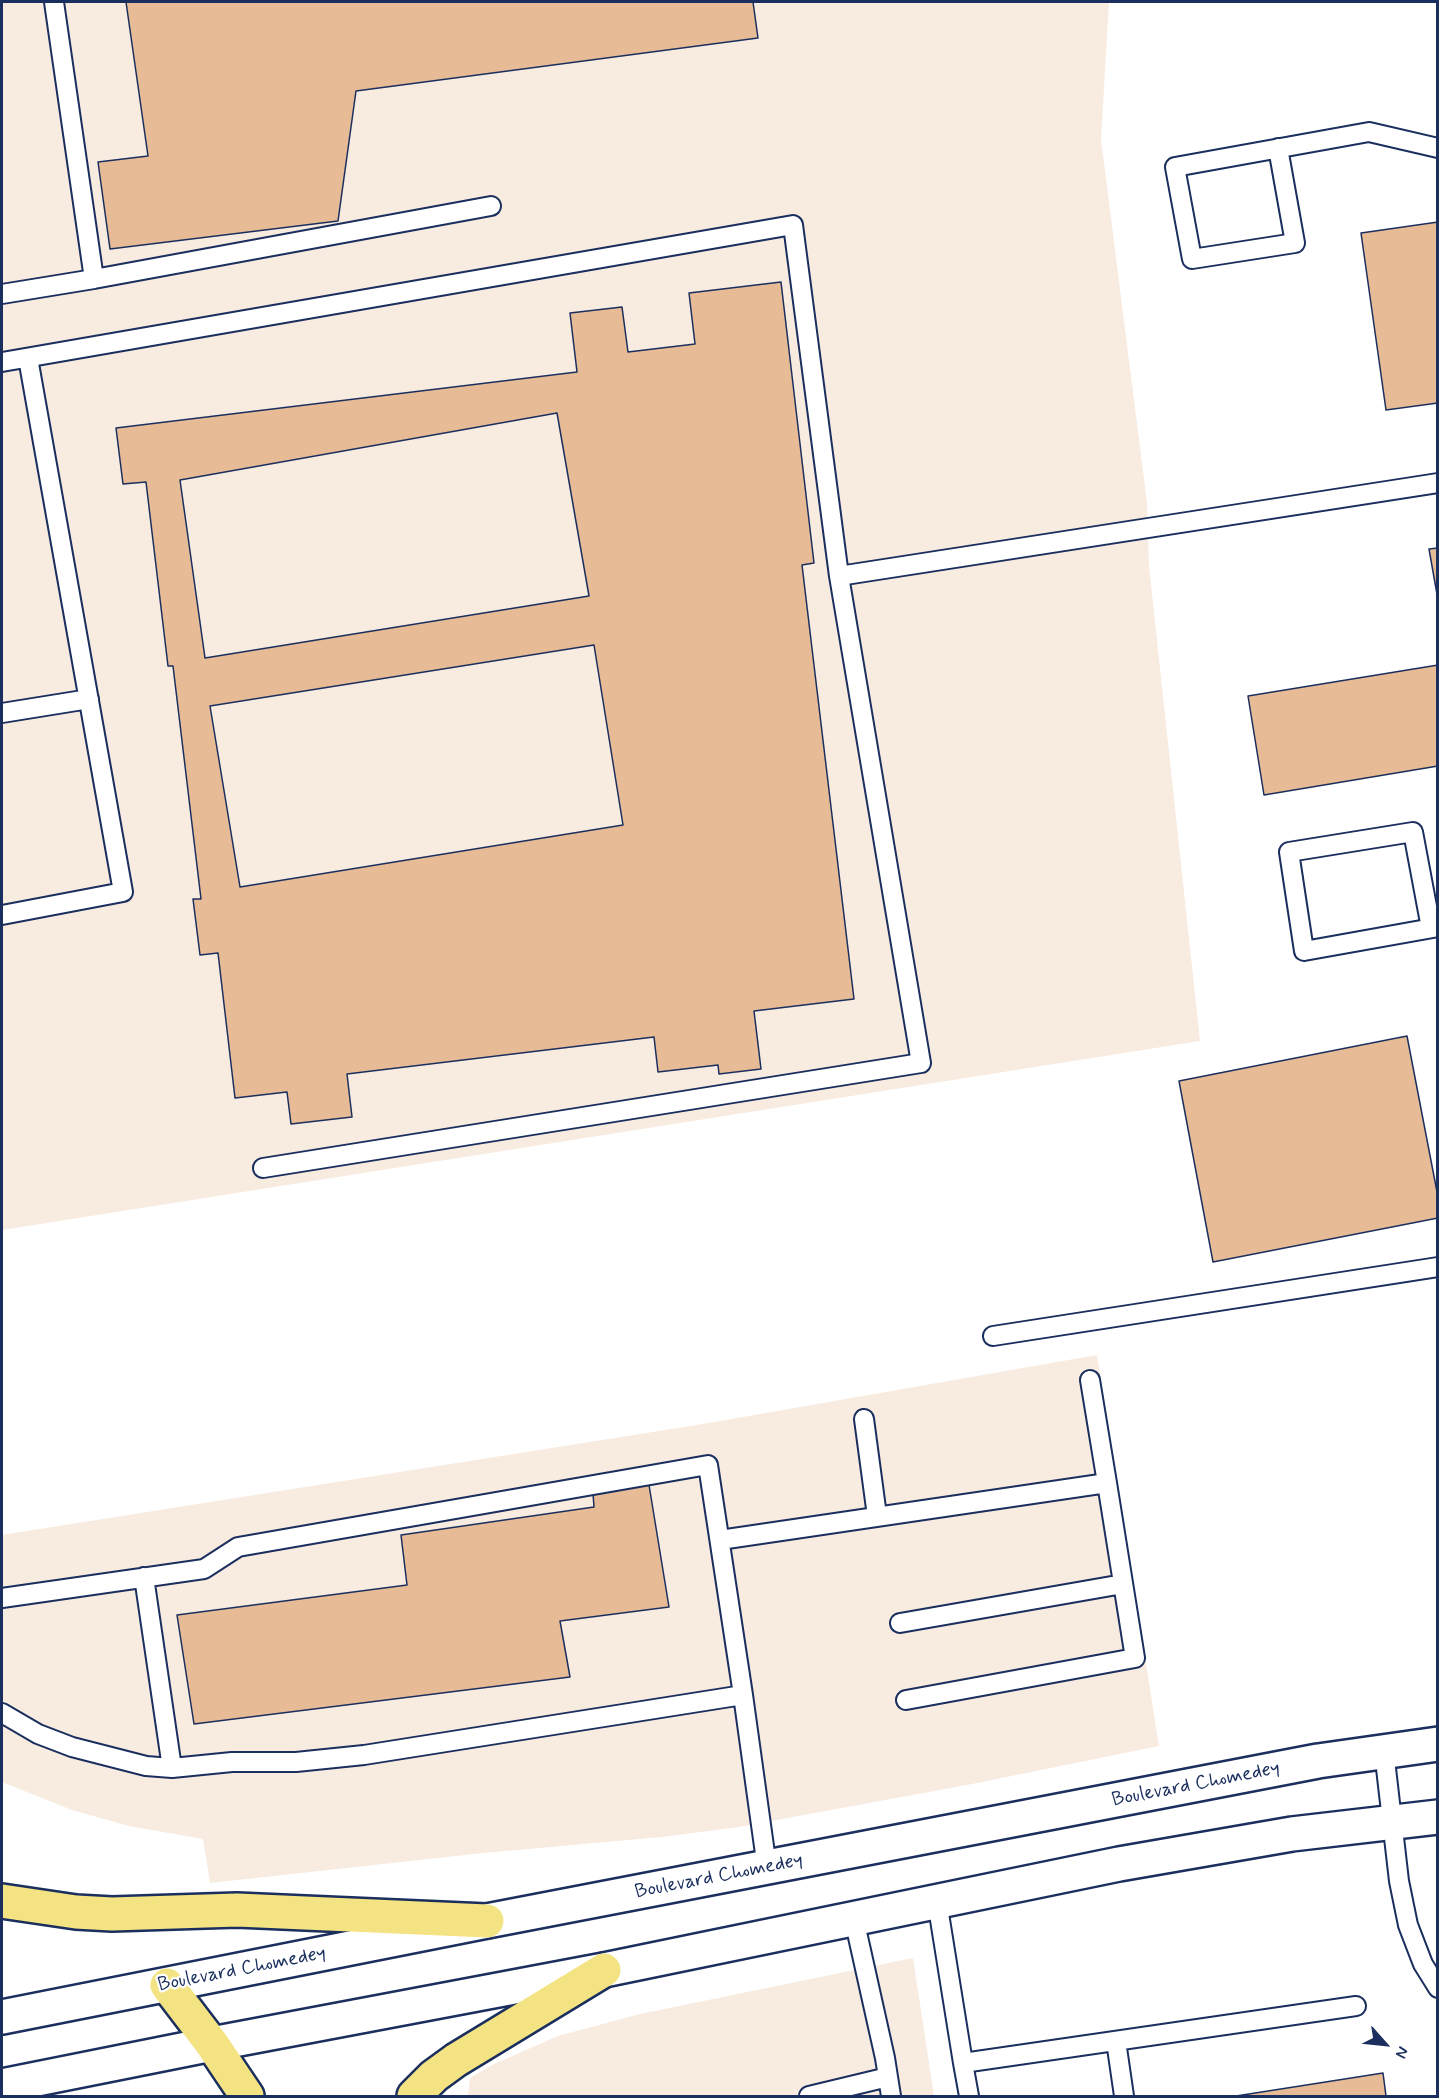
<!DOCTYPE html>
<style>
body{margin:0}
#map{position:relative;width:1439px;height:2098px;overflow:hidden;background:#fff;font-family:Mynerve,sans-serif}
canvas{display:block}
.frame{position:absolute;inset:0;border:3px solid #1b2f5e;pointer-events:none}
.north{position:absolute;left:1355px;top:2014px;width:60px;height:60px;-webkit-text-stroke:4px #fff;paint-order:stroke;rotate:117deg;font-size:16px;font-weight:700;line-height:24px;text-align:center;color:#1b2f5e}
.north::after{content:'';display:block;margin:auto;width:21px;height:27px;background:#1b2f5e;clip-path:polygon(50% 0,100% 100%,50% 72%,0 100%)}
</style>
<div id="map">
<canvas width="1439" height="2098"></canvas>
<div class="frame"></div>
<div class="north">N</div>
</div>
<script>
const context = document.querySelector('canvas').getContext('2d');
context.lineJoin = 'round';
function fillPath(path, color) {
  context.fillStyle = color;
  context.fill(path, 'evenodd');
}
function toPath(rows) {
  const path = new Path2D();
  for (const r of rows) {
    path.moveTo(r[0], r[1]);
    for (let i = 2; i < r.length; i += 2) path.lineTo(r[i], r[i + 1]);
  }
  return path;
}
function strokePath(path, color, width, dash) {
  context.strokeStyle = color;
  context.lineWidth = width;
  context.lineCap = dash ? 'butt' : 'round';
  context.setLineDash(dash || []);
  context.stroke(path);
}
function write(font, color, halo, rows, align = 'center') {
  context.font = font + ' Mynerve,sans-serif';
  context.lineWidth = 4.5;
  context.setLineDash([]);
  context.textBaseline = 'middle';
  context.strokeStyle = halo;
  context.fillStyle = color;
  for (const [text, x, y, turn = 0] of rows) {
    context.save();
    context.translate(x, y);
    context.rotate((+turn || 0) * Math.PI / 180);
    context.textAlign = isNaN(turn) ? turn : align;
    if (halo) context.strokeText(text, 0, 0);
    context.fillText(text, 0, 0);
    context.restore();
  }
}
fillPath(toPath([
 [2,2,1109,2,1101,139,1147,503,1149,566,1200,1041,2,1230],
 [1097,1355,1159,1746,972,1784,739,1827,662,1837,483,1853,210,1883,203,1839,129,1826,72,1810,2,1782,2,1535,703,1424],
 [913,1958,934,2096,468,2096,470,2078,494,2064,558,2036,640,2014]
]), '#f8ebe0');
const building = toPath([
 [126,2,753,2,758,38,356,91,338,221,110,249,98,162,148,156,126,2],
 [1438,222,1438,403,1386,410,1361,233,1438,222],
 [781,282,814,563,802,565,854,999,754,1011,761,1069,719,1074,718,1065,658,1072,654,1037,347,1074,352,1117,291,1124,287,1092,235,1098,218,953,200,955,193,899,201,899,173,666,168,666,146,482,123,484,116,428,577,372,570,313,622,307,628,352,695,344,689,293,781,282],
 [557,413,589,596,205,658,180,480,557,413],
 [594,645,623,825,240,887,210,706,594,645],
 [1438,548,1438,600,1429,549,1438,548],
 [1438,665,1438,766,1264,795,1248,696,1438,665],
 [1407,1036,1438,1197,1438,1218,1213,1262,1179,1081,1407,1036],
 [649,1485,669,1607,560,1621,570,1677,194,1724,177,1615,407,1585,401,1535,594,1507,593,1493,649,1485],
 [1383,2073,1386,2096,1236,2096,1383,2073]
]);
fillPath(building, '#e6bb96');
strokePath(building, '#1b2f5e', 1.5);
const lane = toPath([
 [1278,148,1295,243,1192,259,1175,167,1369,132,1438,148],
 [94,279,491,206],
 [2,294,94,279,54,2],
 [2,362,793,225,839,576,921,1063,263,1168],
 [839,576,1438,483],
 [2,713,89,699],
 [2,915,123,892,28,358],
 [1431,928,1413,832,1289,852,1304,951,1438,927],
 [993,1336,1438,1267],
 [1090,1380,1107,1483],
 [864,1419,877,1516],
 [720,1540,1107,1483,1135,1658,906,1700],
 [144,1577,172,1768],
 [2,1598,204,1569,238,1547,708,1465,743,1695],
 [900,1623,1123,1584],
 [2,1713,38,1734,72,1747,146,1766,172,1768,232,1762,296,1762,364,1755,743,1695,767,1868],
 [1384,1751,1399,1881,1408,1925,1423,1964,1438,1988],
 [937,1901,963,2063,1356,2006],
 [854,1919,885,2058,891,2096],
 [1116,2041,1124,2096],
 [963,2063,969,2096],
 [809,2096,888,2077]
]);
const secondary = toPath([
 [2,2017,487,1921,1318,1761,1438,1744],
 [2,2086,212,2044,604,1970,1119,1864,1292,1834,1438,1817]
]);
const primary = toPath([
 [2,1901,76,1912,112,1914,237,1910,487,1921],
 [167,1985,212,2044,247,2096],
 [414,2096,434,2076,456,2060,604,1970]
]);
strokePath(lane, '#1b2f5e', 22);
strokePath(secondary, '#1b2f5e', 38);
strokePath(primary, '#1b2f5e', 38);
strokePath(lane, '#fff', 18);
strokePath(secondary, '#fff', 33);
strokePath(primary, '#f4e382', 33);
write('20px', '#1b2f5e', '#fff', [
 ["Boulevard Chomedey",1196,1785,-11],
 ["Boulevard Chomedey",719,1877,-11],
 ["Boulevard Chomedey",242,1970,-11]
]);
</script>
